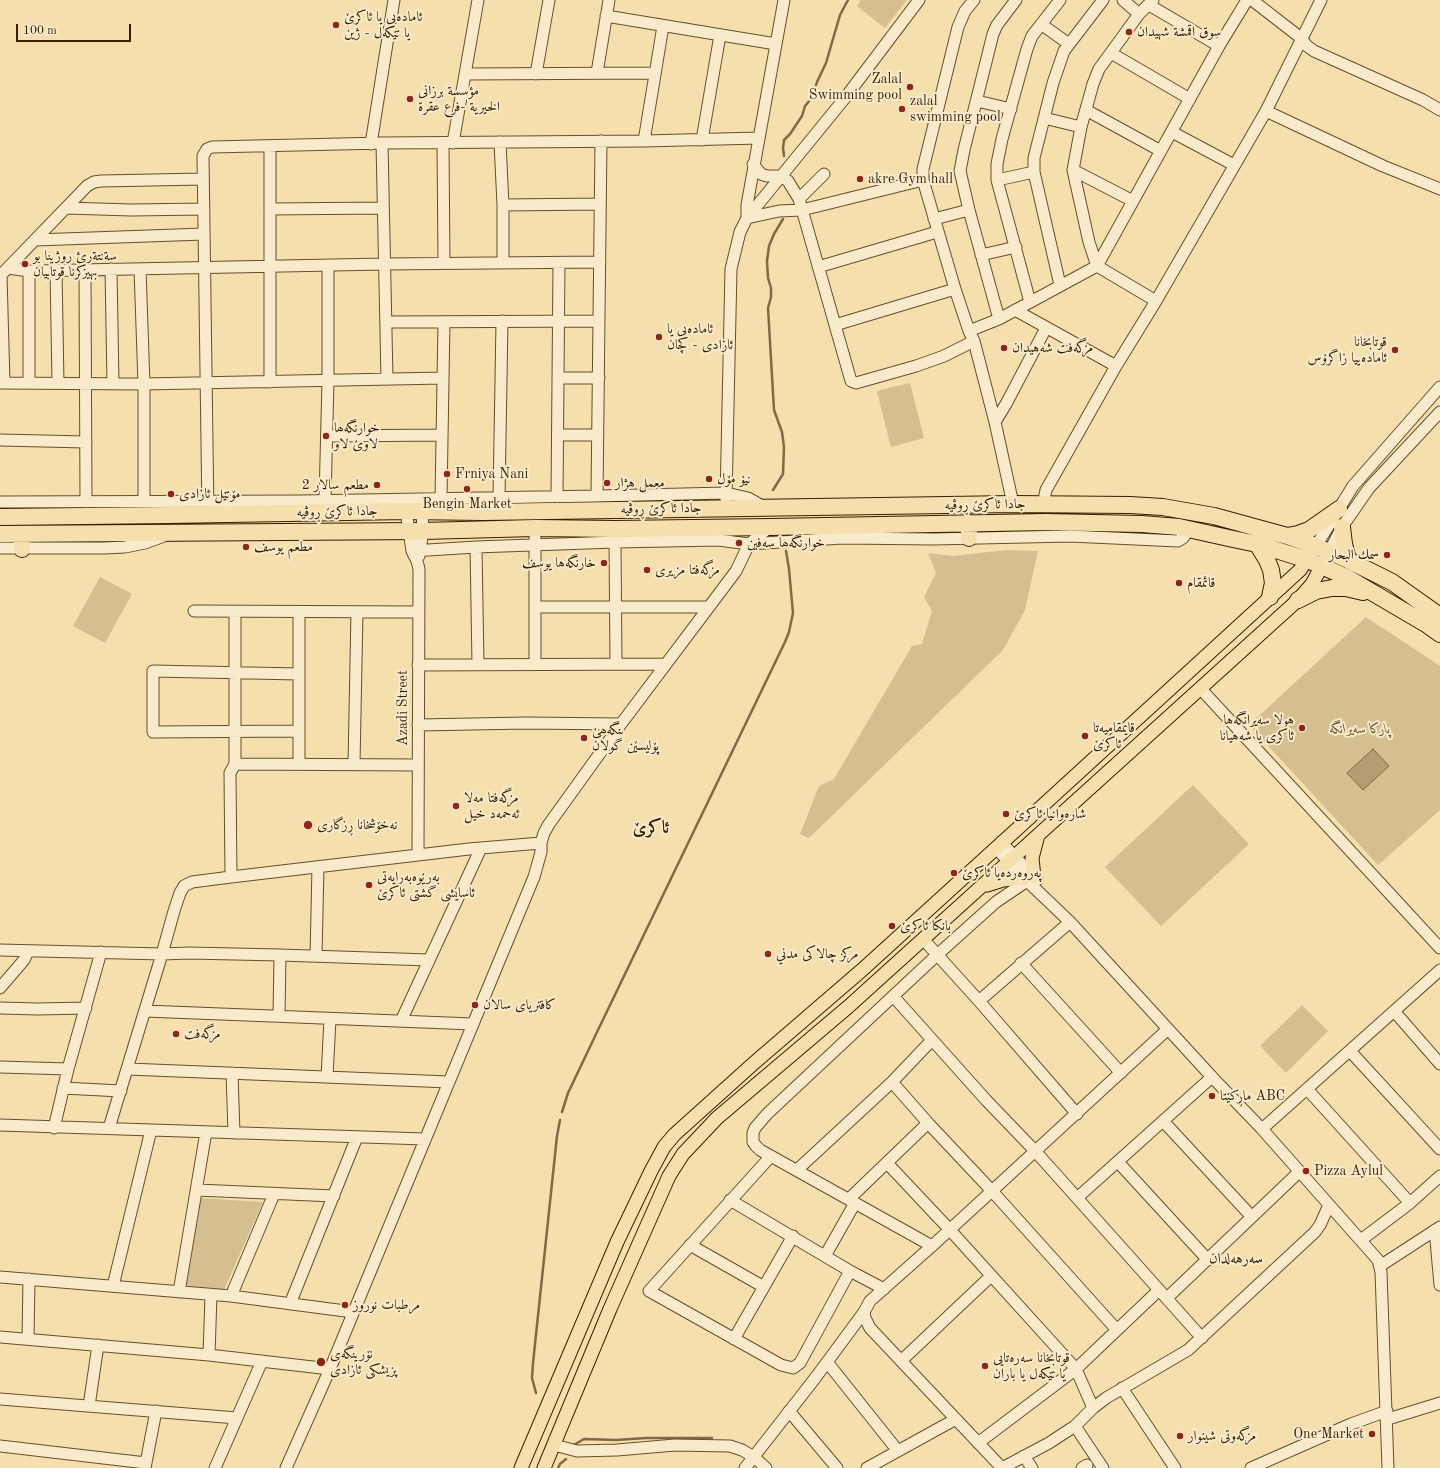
<!DOCTYPE html>
<meta charset="utf-8">
<style>
body{margin:0}
#map{position:relative;width:1440px;height:1468px;overflow:hidden;background:#f5dfad;font-family:"Old Standard TT",serif}
canvas{display:block}
.scale{position:absolute;left:16px;top:24px;width:115px;height:18px;box-sizing:border-box;border:2px solid #371e00;border-top:0;padding-left:5px;font-size:12px;line-height:14px;white-space:nowrap;color:#371e00;-webkit-text-stroke:3px #f8eaca;paint-order:stroke}
</style>
<div id="map">
<canvas width="1440" height="1468"></canvas>
<div class="scale">100 m</div>
</div>
<script>
const context = document.querySelector('canvas').getContext('2d');
context.lineJoin = 'round';
function fillPath(path, color) {
  context.fillStyle = color;
  context.fill(path, 'evenodd');
}
function toPath(rows) {
  const path = new Path2D();
  for (const r of rows) {
    path.moveTo(r[0], r[1]);
    for (let i = 2; i < r.length; i += 2) path.lineTo(r[i], r[i + 1]);
  }
  return path;
}
function strokePath(path, color, width, dash) {
  context.strokeStyle = color;
  context.lineWidth = width;
  context.lineCap = dash ? 'butt' : 'round';
  context.setLineDash(dash || []);
  context.stroke(path);
}
function write(font, color, halo, rows, align = 'center') {
  context.font = font + ' "Old Standard TT",Amiri,serif';
  context.lineWidth = 4;
  context.setLineDash([]);
  context.textBaseline = 'middle';
  context.strokeStyle = halo;
  context.fillStyle = color;
  for (const [text, x, y, turn = 0] of rows) {
    context.save();
    context.translate(x, y);
    context.rotate((+turn || 0) * Math.PI / 180);
    context.textAlign = isNaN(turn) ? turn : align;
    if (halo) context.strokeText(text, 0, 0);
    context.fillText(text, 0, 0);
    context.restore();
  }
}
fillPath(toPath([
 [861,0,907,0,885,28,857,6],
 [910,383,924,438,891,447,877,391],
 [1007,550,1038,551,1025,610,1003,650,809,838,800,834,819,786,834,779,912,646,922,644,932,611,924,597,936,573,928,553,953,556],
 [100,577,132,594,105,643,73,626],
 [1366,617,1440,666,1440,810,1378,865,1249,725],
 [1193,785,1249,844,1161,926,1105,867],
 [1302,1005,1328,1031,1286,1073,1260,1046],
 [199,1198,263,1202,223,1292,185,1288]
]), '#d5be90');
const water = toPath([
 [1373,749,1389,766,1363,790,1347,773,1373,749]
]);
fillPath(water, '#b49d72');
strokePath(water, '#826a44', 1);
strokePath(toPath([
 [784,156,783,148,784,140,790,134,802,116,805,106,810,100,815,89,817,82,826,63,840,15,848,0],
 [773,490,783,474,784,447,782,432,774,410,768,308,771,297,771,288,768,278,767,261,769,246,774,234,783,219],
 [562,1112,568,1093,598,1030,785,642,789,632,793,613,789,569,786,551],
 [536,1393,532,1378,533,1363,557,1136,560,1120],
 [572,1446,584,1439,616,1440,646,1438,712,1438],
 [558,1468,560,1464,566,1459]
]), '#826a44', 2.5);
const minor = toPath([
 [974,0,965,11,958,27,923,169,923,180,955,289,969,331,974,341,995,422,1013,504],
 [1123,0,1139,14],
 [1153,0,1139,14,1099,69,1093,84,1081,127,1073,170,1089,242,1097,266,1156,301],
 [1252,0,1301,38,1307,46,1314,51,1423,100,1440,110],
 [1149,5,1219,46],
 [606,16,776,44],
 [1041,24,1069,44],
 [1111,53,1190,99],
 [597,73,609,0],
 [465,74,655,73],
 [536,74,549,0],
 [977,101,1011,109],
 [1086,110,1161,151],
 [1266,111,1383,166,1440,189],
 [1044,118,1081,127],
 [1172,132,1234,165],
 [702,140,720,35],
 [644,141,663,26],
 [500,142,503,205,503,263],
 [382,143,387,379],
 [443,143,444,263],
 [453,143,478,0],
 [371,144,394,0],
 [270,146,270,382],
 [753,164,761,174,767,176,781,176,788,181,799,199,851,381,856,383,916,366,944,356,974,341],
 [1073,170,1133,201],
 [997,180,1034,172],
 [799,199,824,174],
 [503,205,600,204],
 [66,208,131,210,204,209],
 [270,209,383,208],
 [747,218,747,205,784,0],
 [747,218,779,211,802,210,923,180],
 [934,219,969,210],
 [35,240,204,234],
 [981,255,1016,247],
 [818,267,937,232],
 [8,268,29,271,384,264,600,262],
 [111,269,113,384],
 [140,269,144,384,144,501],
 [56,270,58,383],
 [85,270,86,502],
 [1,275,4,383],
 [0,276,87,186,94,182,101,181,203,179],
 [1060,285,1034,172,1034,158,1053,83,1064,51,1103,0],
 [1030,302,997,180,997,164,1002,139,1027,49,1032,36,1060,0],
 [1015,310,1116,366],
 [999,319,969,210,960,171,964,150,993,34,997,25,1016,0],
 [386,322,599,321],
 [835,325,955,289],
 [969,331,999,319,1097,266,1219,46,1247,0],
 [558,378,599,378],
 [0,383,144,384,443,378],
 [29,383,29,271],
 [995,422,1006,404,1046,328],
 [558,435,598,435],
 [327,436,441,435],
 [0,440,86,442],
 [597,496,601,141],
 [557,497,559,263],
 [441,498,444,322],
 [499,498,502,321],
 [325,499,328,381,328,265],
 [726,499,731,269,740,232,747,218,845,98,919,0],
 [0,502,302,501,597,496,726,493,748,498,764,507],
 [1043,505,1046,490,1116,366,1156,301,1266,111,1321,0],
 [406,511,412,551,417,561,419,569,418,855],
 [208,515,203,156,207,149,212,147,382,143,644,141,759,138],
 [615,542,616,664],
 [1316,546,1353,486,1440,387],
 [476,547,478,665],
 [0,548,104,548,125,547,145,543,164,536],
 [412,551,476,547,615,542,718,540,749,544,842,538,934,539,1070,536,1178,541,1183,538,1189,529],
 [1329,552,1342,527,1369,488,1440,412],
 [419,556,423,531,422,511],
 [535,607,708,607],
 [194,611,418,612],
 [535,664,535,538],
 [418,665,666,664],
 [1200,688,1440,948],
 [418,725,526,723,621,724],
 [299,731,153,732,153,671,299,674],
 [235,764,418,765],
 [299,764,299,612],
 [354,764,357,612],
 [1001,842,1037,880],
 [996,848,1024,878,1070,922,1212,1077,1262,1129,1378,1260,1381,1272,1388,1468],
 [231,877,230,773,235,764,235,612],
 [923,939,979,1001,1077,1114],
 [0,950,162,954,189,953,280,955,429,960],
 [316,956,318,867],
 [1021,963,1121,1073],
 [0,988,24,960,28,951],
 [893,996,986,1100,1036,1152,1202,1338],
 [979,1001,1070,922],
 [0,1008,38,1009,86,1008],
 [145,1011,473,1024],
 [1394,1011,1440,1064],
 [279,1016,280,955],
 [401,1021,481,848],
 [1168,1029,932,1246,870,1301,864,1312,865,1318,870,1328,1002,1468,1049,1443,1075,1426,1093,1408,1106,1398,1188,1350,1315,1232,1320,1225,1329,1205],
 [1350,1051,1440,1149],
 [0,1067,68,1069],
 [128,1069,449,1082],
 [232,1073,234,1133],
 [327,1077,330,1019],
 [892,1082,928,1123,992,1191,1117,1330],
 [63,1088,121,1091],
 [1307,1089,1410,1203],
 [1163,1121,1252,1217],
 [0,1125,425,1139],
 [54,1128,68,1069,101,952],
 [109,1128,162,954,174,911,180,893,184,886,192,882,231,877,469,849,541,843],
 [1262,1129,1440,970],
 [771,1156,649,1291,781,1365,793,1368,800,1363,850,1271],
 [1118,1162,1208,1260],
 [887,1163,950,1230,1076,1369,1093,1408],
 [797,1170,892,1082,932,1040],
 [197,1190,334,1196],
 [1077,1198,1212,1077],
 [849,1199,928,1123],
 [730,1200,850,1271,884,1289],
 [1435,1230,1440,1285],
 [1361,1240,1410,1203,1440,1176],
 [690,1245,764,1287],
 [932,1246,760,1150,756,1146,753,1142,753,1133,755,1128,767,1114,937,955,996,902,1027,881],
 [825,1256,855,1203],
 [1380,1266,1440,1227],
 [0,1277,231,1296,353,1312],
 [113,1286,151,1130],
 [179,1292,206,1132],
 [231,1296,274,1194],
 [1167,1298,1299,1172],
 [290,1304,357,1137],
 [0,1337,209,1355,330,1369],
 [28,1339,29,1279],
 [734,1339,793,1236],
 [209,1355,211,1295],
 [901,1361,991,1276],
 [827,1362,898,1451],
 [1122,1388,1175,1468],
 [0,1399,237,1418],
 [89,1406,98,1345],
 [789,1411,837,1468],
 [1388,1419,1440,1403],
 [1075,1426,1103,1468],
 [978,1443,1076,1369,1159,1290],
 [554,1445,577,1451,617,1450,675,1445,730,1446,742,1450,754,1457,766,1468],
 [0,1446,146,1463],
 [1024,1456,1032,1468],
 [145,1468,156,1411],
 [215,1468,262,1361],
 [286,1468,330,1369,534,877,541,852,541,843,544,833,549,824,621,724,736,571,749,544,770,527],
 [745,1468,816,1377,864,1312],
 [867,1468,956,1419],
 [1082,1468,1087,1465],
 [1251,1468,1351,1424,1387,1411]
]);
const major = toPath([
 [1034,877,1032,858,1038,835],
 [987,885,1003,880,1024,878],
 [521,1468,617,1242,651,1171,664,1147,674,1135,754,1063,862,970,1016,830,1300,570,1312,552],
 [544,1468,610,1309,669,1176,683,1154,717,1118,848,1007,1298,600,1312,584,1326,558]
]);
const highway = toPath([
 [0,517,169,515,406,511,483,512,1013,504,1130,505,1163,507,1214,516,1287,536,1316,546,1348,560,1392,582,1440,616],
 [1342,527,1344,544,1348,560],
 [0,534,423,531,535,528,615,529,770,527,1046,522,1142,524,1179,527,1233,539,1257,544,1308,560,1346,577,1426,624,1440,634],
 [22,534,22,549],
 [1287,536,1298,534,1309,530,1339,509],
 [969,538,969,523],
 [1257,544,1267,560,1271,570,1273,583,1270,597],
 [1298,600,1316,591,1332,588,1346,588,1363,592]
]);
strokePath(minor, '#664e2b', 13);
strokePath(major, '#371e00', 15);
strokePath(highway, '#371e00', 18);
strokePath(minor, '#f8eaca', 11);
strokePath(major, '#f5dfad', 13);
strokePath(highway, '#f5dfad', 16);
for (const [x, y, r, color] of [
 [336,25,4,"#8f2418"],
 [1129,32,4,"#8f2418"],
 [910,87,4,"#8f2418"],
 [410,99,4,"#8f2418"],
 [902,109,4,"#8f2418"],
 [860,179,4,"#8f2418"],
 [25,264,4,"#8f2418"],
 [659,337,4,"#8f2418"],
 [1004,348,4,"#8f2418"],
 [1395,350,4,"#8f2418"],
 [326,436,4,"#8f2418"],
 [447,474,4,"#8f2418"],
 [709,479,4,"#8f2418"],
 [607,483,4,"#8f2418"],
 [377,485,4,"#8f2418"],
 [467,489,4,"#8f2418"],
 [171,494,4,"#8f2418"],
 [739,543,4,"#8f2418"],
 [246,547,4,"#8f2418"],
 [1387,555,4,"#8f2418"],
 [604,563,4,"#8f2418"],
 [647,570,4,"#8f2418"],
 [1179,583,4,"#8f2418"],
 [1302,728,4,"#8f2418"],
 [1085,736,4,"#8f2418"],
 [584,738,4,"#8f2418"],
 [456,806,4,"#8f2418"],
 [1006,814,4,"#8f2418"],
 [308,825,5,"#8f2418"],
 [954,873,4,"#8f2418"],
 [369,885,4,"#8f2418"],
 [892,926,4,"#8f2418"],
 [768,954,4,"#8f2418"],
 [475,1005,4,"#8f2418"],
 [176,1034,4,"#8f2418"],
 [1212,1096,4,"#8f2418"],
 [1306,1171,4,"#8f2418"],
 [345,1305,4,"#8f2418"],
 [321,1362,5,"#8f2418"],
 [985,1366,4,"#8f2418"],
 [1372,1434,4,"#8f2418"],
 [1180,1436,4,"#8f2418"]
]) {
  const dot = new Path2D();
  dot.arc(x, y, r, 0, 2 * Math.PI);
  context.fillStyle = color;
  context.fill(dot);
  strokePath(dot, '#f8eaca', 1.5);
}
write('14px', '#371e00', '#f8eaca', [
 ["ئامادەیی یا ئاکرێ",344,17],
 ["یا تێکەل - ژین",344,33],
 ["سوق اقمشة شهيدان",1137,32],
 ["Zalal",902,79,"right"],
 ["Swimming pool",902,95,"right"],
 ["مؤسسة برزانى",418,91],
 ["الخيرية -فرع عقرة",418,107],
 ["zalal",910,101],
 ["swimming pool",910,117],
 ["akre Gym hall",868,179],
 ["سةنتةرئ روژينا بو",33,256],
 ["بهيزكرنا قوتابيان",33,272],
 ["ئامادەیی یا",667,329],
 ["ئازادی - کچان",667,345],
 ["قوتابخانا",1387,342,"right"],
 ["ئامادەییا زاگرۆس",1387,358,"right"],
 ["مزگەفت شه‌هيدان",1012,348],
 ["خوارنگەھا",334,428],
 ["لاوێ لاو",334,444],
 ["Frniya Nani",455,474],
 ["نیۆ مۆل",717,479],
 ["معمل هژار",615,483],
 ["مطعم سالار 2",369,485,"right"],
 ["مۆتێل ئازادی",179,494],
 ["Bengin Market",467,504,"center"],
 ["خوارنگەھا سەفین",747,543],
 ["مطعم يوسف",254,547],
 ["سمك البحار",1379,555,"right"],
 ["خارنگەها یوسف",596,563,"right"],
 ["مزگەفتا مزیری",655,570],
 ["قائمقام",1187,583],
 ["هولا سەیرانگەها",1294,720,"right"],
 ["ئاکری یا شەهیانا",1294,736,"right"],
 ["قایمقامیەتا",1093,728],
 ["ئاکرێ",1093,744],
 ["بنگە‌ھێ",592,730],
 ["پۆلیسێن گولان",592,746],
 ["مزگەفتا مەلا",464,798],
 ["ئەحمەد خیل",464,814],
 ["شارەوانیا ئاکرێ",1014,814],
 ["نەخۆشخانا ڕزگاری",317,825],
 ["پەروەردەیا ئاكرێ",962,873],
 ["بەرێوەبەرایەتی",377,877],
 ["ئاسایشی گشتی ئاکرێ",377,893],
 ["بانکا ئاکرێ",900,926],
 ["مركز چالاکى مدني",776,954],
 ["کافتریای سالان",483,1005],
 ["مزگەفت",184,1034],
 ["ماڕکێتا ABC",1220,1096],
 ["Pizza Aylul",1314,1171],
 ["مرطبات نوروز",353,1305],
 ["نۆرینگەی",330,1354],
 ["پزیشکی ئازادی",330,1370],
 ["قوتابخانا سەرەتایی",993,1358],
 ["یا تێکەل یا باران",993,1374],
 ["One Market",1364,1434,"right"],
 ["مزگەوتی شينوار",1188,1436]
], 'left');
write('14px', '#371e00', '#f8eaca', [
 ["جادا ئاکرێ ڕوڤیە",985,505,-1],
 ["جادا ئاکرێ ڕوڤیە",661,509,-1],
 ["جادا ئاکرێ ڕوڤیە",337,512,-1],
 ["Azadi Street",403,708,-90]
]);
write('italic 14px', '#664e2b', '#f8eaca', [
 ["پارکا سەیرانگه",1360,729]
]);
write('15px', '#371e00', '#f8eaca', [
 ["سەرهەلدان",1236,1259]
]);
write('bold 18px', '#371e00', '#f8eaca', [
 ["ئاکرێ",651,828]
]);
</script>
